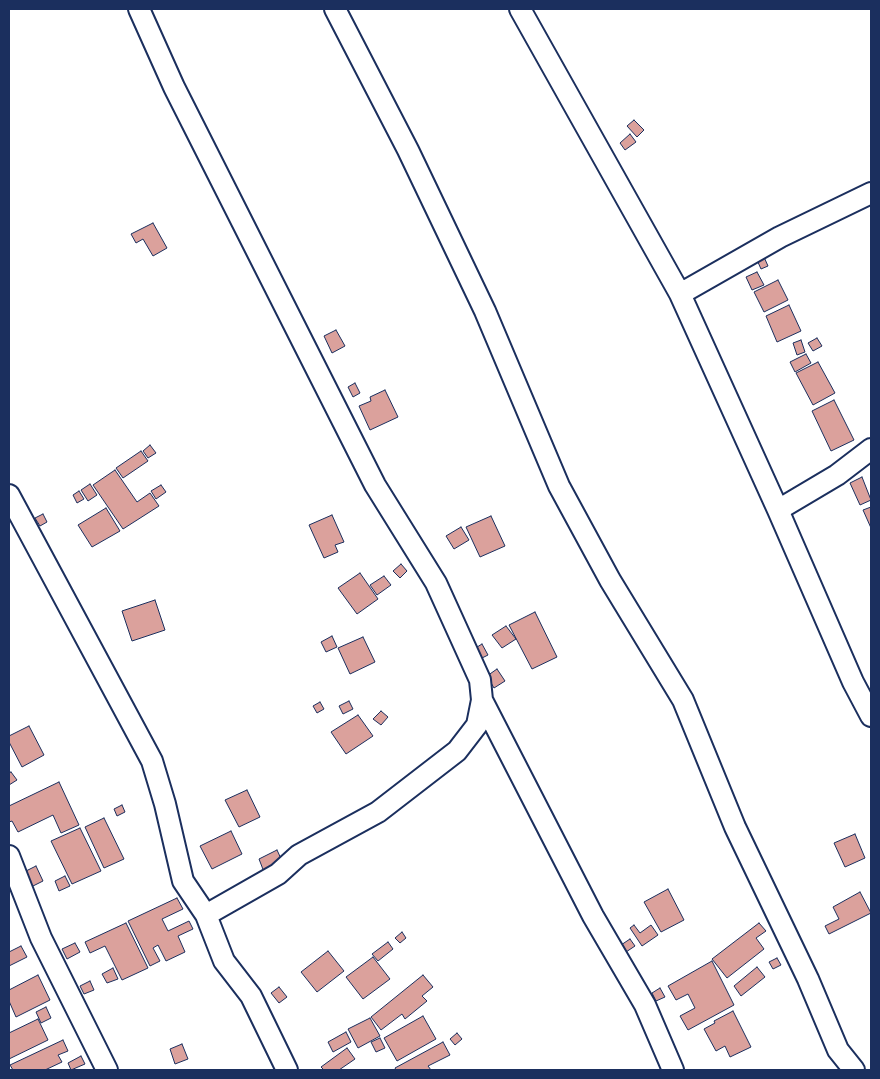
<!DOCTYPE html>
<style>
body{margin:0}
#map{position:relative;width:880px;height:1079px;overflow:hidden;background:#fff;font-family:Pangolin,sans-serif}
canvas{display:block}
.frame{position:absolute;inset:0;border:10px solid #1b2f5e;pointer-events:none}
</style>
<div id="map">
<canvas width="880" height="1079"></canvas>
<div class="frame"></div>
</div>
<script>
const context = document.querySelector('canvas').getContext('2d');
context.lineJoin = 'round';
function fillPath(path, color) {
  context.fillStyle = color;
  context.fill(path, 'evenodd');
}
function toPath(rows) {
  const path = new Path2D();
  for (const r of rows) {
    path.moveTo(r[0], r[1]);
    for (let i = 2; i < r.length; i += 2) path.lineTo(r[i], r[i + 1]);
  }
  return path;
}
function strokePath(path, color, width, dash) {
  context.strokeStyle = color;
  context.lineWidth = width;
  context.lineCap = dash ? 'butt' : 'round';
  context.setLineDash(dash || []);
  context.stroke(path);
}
const building = toPath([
 [634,120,644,130,637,137,627,126,634,120],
 [630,134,636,142,625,150,620,143,630,134],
 [153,223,167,248,153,256,143,239,136,243,131,234,153,223],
 [764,257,768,266,761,269,757,260,764,257],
 [757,272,764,285,752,290,746,277,757,272],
 [778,280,788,300,764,312,754,292,778,280],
 [789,305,801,331,777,342,766,316,789,305],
 [336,330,345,346,332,353,324,336,336,330],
 [817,338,822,346,813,351,808,343,817,338],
 [801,340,805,352,797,355,793,343,801,340],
 [806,354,811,363,795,372,790,362,806,354],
 [818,362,835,393,813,405,796,373,818,362],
 [355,383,360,393,353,397,348,387,355,383],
 [385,390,398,417,370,430,359,406,371,401,370,397,385,390],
 [834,400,854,440,831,451,812,411,834,400],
 [150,445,156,453,148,458,143,451,150,445],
 [141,451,148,461,123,478,116,468,141,451],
 [115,470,137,502,150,493,159,506,123,529,93,485,115,470],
 [862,477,871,500,860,505,850,483,862,477],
 [90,484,97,495,88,501,81,490,90,484],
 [161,485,166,492,156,499,151,491,161,485],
 [79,491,84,499,77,503,73,495,79,491],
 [871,507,871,528,863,510,871,507],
 [106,508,120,531,92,547,78,525,106,508],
 [43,514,47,522,40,526,35,518,43,514],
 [332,515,344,542,335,545,338,552,324,558,309,525,332,515],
 [491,516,505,546,480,557,466,527,491,516],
 [461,527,469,540,454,549,446,536,461,527],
 [401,564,407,571,400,578,393,571,401,564],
 [360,573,378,599,357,614,338,588,360,573],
 [384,576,391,585,377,595,370,585,384,576],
 [155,600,165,630,132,641,122,611,155,600],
 [535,612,557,657,532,669,509,625,535,612],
 [506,626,516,639,502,648,492,635,506,626],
 [332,636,337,647,326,652,321,642,332,636],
 [363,637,375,662,350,674,338,648,363,637],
 [482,644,488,655,480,659,474,649,482,644],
 [497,669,505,681,494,688,487,676,497,669],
 [349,701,353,709,343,714,339,706,349,701],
 [320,702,324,709,317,713,313,706,320,702],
 [381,711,388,717,381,725,373,719,381,711],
 [358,715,373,736,346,754,331,732,358,715],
 [29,726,44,755,22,767,9,742,9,736,29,726],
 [11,772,17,780,9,785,9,773,11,772],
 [59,782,79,825,61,833,53,815,18,832,12,821,9,822,9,806,59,782],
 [247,790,260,817,239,827,225,800,247,790],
 [122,805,125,812,117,816,114,809,122,805],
 [104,818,124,859,104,868,85,827,104,818],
 [80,828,101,871,72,884,51,841,80,828],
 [231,831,242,854,212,869,200,846,231,831],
 [855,834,865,858,845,867,834,843,855,834],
 [277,850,283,863,264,872,259,859,277,850],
 [36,866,43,881,31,887,24,872,36,866],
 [65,876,70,886,59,891,55,881,65,876],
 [668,889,684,920,661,932,644,902,668,889],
 [860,892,871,913,829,934,825,926,839,919,833,907,860,892],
 [177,898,183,909,162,919,168,931,189,921,193,929,178,936,185,952,166,961,158,945,153,948,160,961,150,966,128,921,177,898],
 [126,923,148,968,122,980,105,946,90,953,85,942,126,923],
 [759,923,766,931,756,938,764,949,727,978,712,959,759,923],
 [634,925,640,933,651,925,658,935,642,946,630,928,634,925],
 [402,932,406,938,400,943,395,938,402,932],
 [630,939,635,946,626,952,621,945,630,939],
 [388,942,393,949,378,961,372,954,388,942],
 [75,943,80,952,67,959,62,949,75,943],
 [21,946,27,957,9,966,9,952,21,946],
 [328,951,344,971,317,992,301,972,328,951],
 [373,957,390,979,363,999,346,977,373,957],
 [777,958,781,965,773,969,769,962,777,958],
 [712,961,734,1005,688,1030,680,1016,695,1008,688,994,676,1000,668,986,712,961],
 [757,967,765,977,741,996,734,986,757,967],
 [113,968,118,979,107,983,102,974,113,968],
 [38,975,50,1000,16,1017,9,1001,9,990,38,975],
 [423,975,433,987,422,996,427,1001,405,1019,402,1014,381,1030,371,1017,423,975],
 [90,981,94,990,84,994,80,986,90,981],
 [279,987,287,997,279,1003,271,993,279,987],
 [660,988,665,997,656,1001,652,993,660,988],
 [46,1007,51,1018,41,1023,36,1012,46,1007],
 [733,1011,751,1047,730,1057,725,1046,716,1051,704,1029,715,1023,714,1021,733,1011],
 [423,1016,436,1039,397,1061,384,1038,423,1016],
 [370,1018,380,1036,358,1048,348,1029,370,1018],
 [38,1019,48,1040,9,1059,9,1033,38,1019],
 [346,1032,351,1042,333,1052,328,1042,346,1032],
 [457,1033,462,1039,455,1045,450,1039,457,1033],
 [380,1038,385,1048,376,1052,371,1042,380,1038],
 [63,1040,68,1051,58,1055,62,1062,45,1070,13,1070,10,1065,63,1040],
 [443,1042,450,1055,428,1066,431,1070,396,1070,395,1068,443,1042],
 [182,1044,188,1059,175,1064,170,1049,182,1044],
 [347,1048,355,1059,339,1070,324,1070,321,1067,347,1048],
 [81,1056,85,1064,71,1070,68,1063,81,1056]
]);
fillPath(building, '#dba19c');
strokePath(building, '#1b2f5e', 1);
const street = toPath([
 [139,9,174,87,375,485,436,583,480,680,482,700,477,725,457,751,378,812,299,855,278,874,206,915],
 [335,9,408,150,485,311,559,486,610,580,683,700,735,827,808,979,838,1050,854,1070],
 [520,9,680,294,778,510,853,682,871,716],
 [680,294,780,237,871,193],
 [9,495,152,761,165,804,183,881,206,915,224,961,251,996,287,1070],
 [778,510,837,475,871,449],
 [482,700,593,916,645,1005,673,1070],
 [9,856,41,938,107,1070]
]);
strokePath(street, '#1b2f5e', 24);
strokePath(street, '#fff', 20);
</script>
